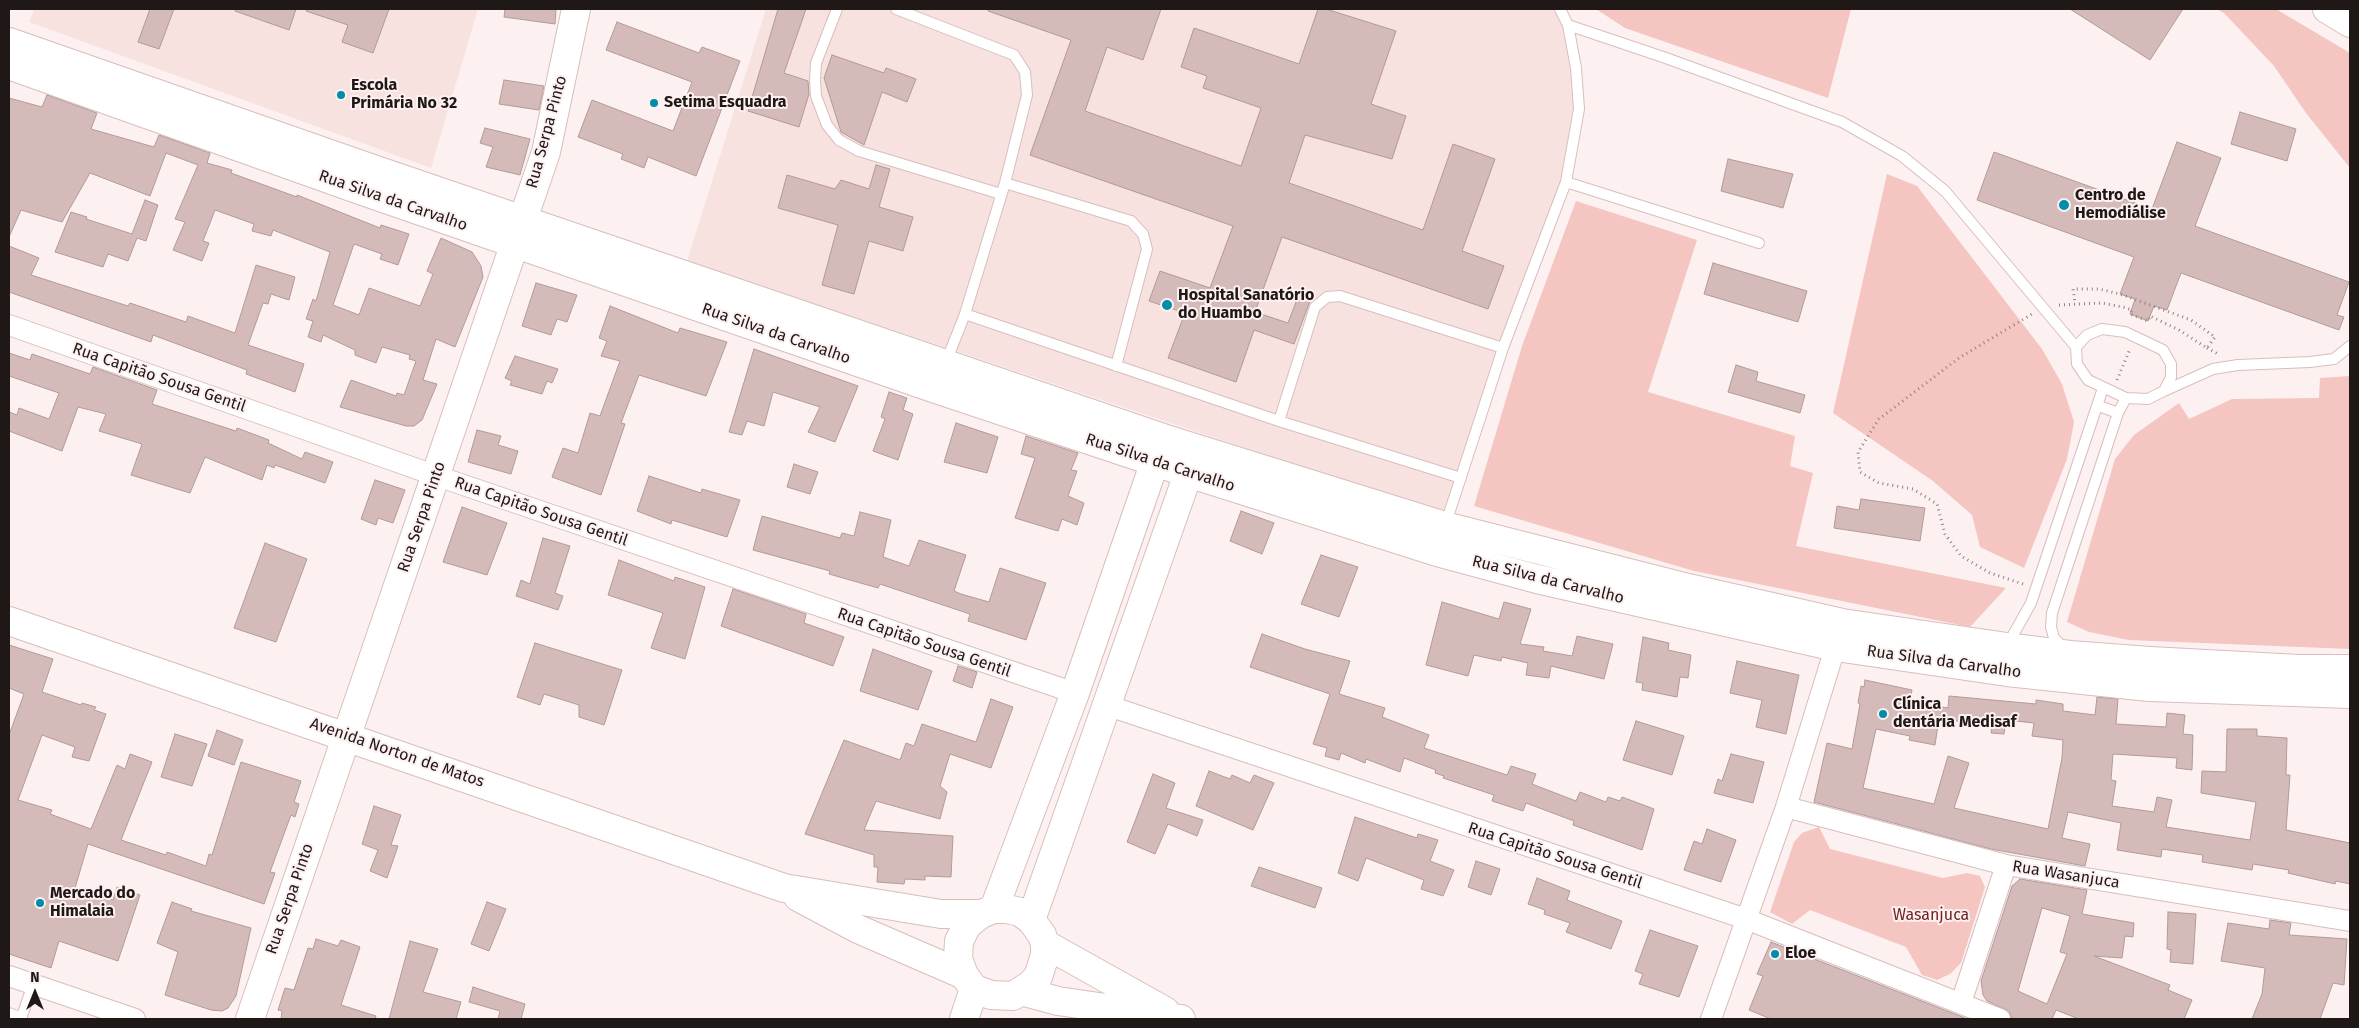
<!DOCTYPE html>
<meta charset="utf-8">
<style>
body{margin:0}
#map{position:relative;width:2359px;height:1028px;overflow:hidden;background:#fcf1f0;font-family:"Fira Sans",sans-serif}
canvas{display:block}
.frame{position:absolute;inset:0;border:10px solid #201717;pointer-events:none}
.north{position:absolute;left:10px;top:968px;width:50px;height:50px;-webkit-text-stroke:4px #fcf1f0;paint-order:stroke;rotate:0deg;font-size:14px;font-weight:700;line-height:20px;text-align:center;color:#201717}
.north::after{content:'';display:block;margin:auto;width:18px;height:22px;background:#201717;clip-path:polygon(50% 0,100% 100%,50% 72%,0 100%)}
</style>
<div id="map">
<canvas width="2359" height="1028"></canvas>
<div class="frame"></div>
<div class="north">N</div>
</div>
<script>
const context = document.querySelector('canvas').getContext('2d');
context.lineJoin = 'round';
function fillPath(path, color) {
  context.fillStyle = color;
  context.fill(path, 'evenodd');
}
function toPath(rows) {
  const path = new Path2D();
  for (const r of rows) {
    path.moveTo(r[0], r[1]);
    for (let i = 2; i < r.length; i += 2) path.lineTo(r[i], r[i + 1]);
  }
  return path;
}
function strokePath(path, color, width, dash) {
  context.strokeStyle = color;
  context.lineWidth = width;
  context.lineCap = dash ? 'butt' : 'round';
  context.setLineDash(dash || []);
  context.stroke(path);
}
function write(font, color, halo, rows, align = 'center') {
  context.font = font + ' "Fira Sans",sans-serif';
  context.lineWidth = 4;
  context.setLineDash([]);
  context.textBaseline = 'middle';
  context.strokeStyle = halo;
  context.fillStyle = color;
  for (const [text, x, y, turn = 0] of rows) {
    context.save();
    context.translate(x, y);
    context.rotate((+turn || 0) * Math.PI / 180);
    context.textAlign = isNaN(turn) ? turn : align;
    if (halo) context.strokeText(text, 0, 0);
    context.fillText(text, 0, 0);
    context.restore();
  }
}
fillPath(toPath([
 [34,9,478,9,431,168,29,22],
 [766,9,1560,9,1579,109,1566,182,1448,516,687,261]
]), '#f7e2e0');
fillPath(toPath([
 [1596,9,1851,9,1828,98,1625,28],
 [2216,9,2276,9,2350,53,2350,168,2306,113,2274,66,2224,13],
 [1887,174,1917,186,2042,349,2062,384,2074,422,2067,459,2024,568,1980,547,1972,515,1933,481,1833,413],
 [1576,201,1697,240,1648,392,1795,436,1790,466,1813,473,1796,546,2006,588,1970,627,1694,571,1474,506,1522,346],
 [2350,376,2350,649,2129,640,2089,632,2067,622,2115,459,2134,435,2179,403,2189,419,2232,399,2319,398,2320,378],
 [1819,827,1830,849,1943,878,1967,873,1980,876,1985,887,1961,963,1950,974,1937,980,1922,975,1906,947,1810,910,1792,924,1770,912,1794,842,1802,833]
]), '#f4c5c1');
const building = toPath([
 [150,9,174,9,159,49,138,42,150,9],
 [235,9,296,9,289,30,235,11,235,9],
 [307,9,389,9,373,53,342,42,348,25,306,11,307,9],
 [505,9,556,9,555,24,504,17,505,9],
 [778,9,806,9,784,73,808,81,809,94,799,127,748,111,778,9],
 [988,9,1161,9,1143,60,1107,47,1085,111,1241,166,1261,108,1203,88,1207,76,1181,67,1194,28,1299,64,1318,9,1326,9,1396,31,1371,104,1406,116,1392,159,1305,135,1289,183,1423,230,1453,144,1495,159,1462,251,1504,266,1488,309,1282,237,1255,312,1288,323,1301,289,1313,293,1294,344,1254,330,1236,382,1168,358,1185,313,1149,301,1160,271,1210,288,1233,226,1030,155,1071,40,988,11,988,9],
 [2070,9,2183,9,2150,60,2070,9],
 [617,22,699,53,702,47,740,61,696,176,648,157,644,168,621,159,623,154,578,137,592,100,673,131,692,82,606,50,617,22],
 [832,55,884,73,886,68,916,79,907,102,882,92,864,145,841,132,824,78,832,55],
 [504,80,544,86,539,110,499,104,504,80],
 [47,95,97,113,91,129,154,147,159,135,210,153,207,163,232,170,231,173,297,197,297,195,380,228,381,225,409,234,398,265,380,259,382,254,354,244,333,305,359,315,369,288,420,306,433,274,427,271,441,238,472,252,481,266,483,277,455,347,436,339,423,380,437,384,422,420,414,426,406,426,340,407,351,380,396,396,397,393,404,395,416,361,409,359,410,355,382,347,376,363,355,355,355,350,323,335,321,342,308,337,313,321,306,319,313,299,316,301,330,252,273,230,271,236,252,231,254,224,215,210,203,241,209,243,202,261,173,250,185,222,175,219,198,165,166,153,150,196,90,173,62,222,21,210,9,237,9,98,42,107,47,95],
 [2240,112,2296,129,2287,161,2231,144,2240,112],
 [485,128,530,139,520,175,486,167,493,147,480,143,485,128],
 [2177,142,2221,158,2195,226,2349,282,2337,315,2344,317,2339,330,2181,273,2167,310,2154,306,2148,321,2130,314,2135,299,2120,294,2134,257,1977,200,1994,152,2152,209,2177,142],
 [1728,159,1793,174,1783,208,1721,191,1728,159],
 [876,165,890,169,879,207,913,217,903,251,869,241,854,294,822,285,838,225,778,208,787,175,835,189,841,180,869,189,876,165],
 [145,200,158,205,146,241,137,238,128,261,108,254,103,267,55,252,71,212,87,217,86,219,132,234,145,200],
 [9,246,39,258,31,275,128,306,130,303,186,322,188,316,235,333,256,265,295,277,289,300,271,294,268,304,263,303,248,345,304,364,295,392,246,374,247,370,153,335,151,342,9,292,9,246],
 [1713,263,1807,291,1798,322,1704,294,1713,263],
 [536,283,577,295,567,322,557,319,551,335,522,326,536,283],
 [610,306,678,333,680,328,727,342,706,396,639,375,621,423,625,424,601,495,552,477,563,448,578,453,590,413,600,416,620,361,601,356,607,341,599,338,610,306],
 [754,349,858,386,835,442,808,432,820,407,773,392,764,426,747,421,742,435,729,432,754,349],
 [9,353,30,360,32,354,90,374,93,367,157,390,152,404,236,431,237,428,269,440,268,443,302,459,305,452,333,462,325,483,275,465,274,468,267,465,262,480,205,457,190,493,131,475,142,444,99,431,106,414,78,407,62,451,9,431,9,412,17,415,19,408,49,419,59,393,9,376,9,353],
 [515,356,558,369,552,383,547,381,542,394,510,385,512,381,505,378,515,356],
 [1736,365,1758,372,1756,381,1805,395,1800,413,1728,392,1736,365],
 [889,392,907,398,903,410,913,414,898,460,873,451,885,419,881,417,889,392],
 [956,423,998,437,987,473,944,462,956,423],
 [477,430,501,436,498,445,518,451,511,474,468,462,477,430],
 [1026,436,1078,453,1071,470,1077,471,1068,496,1084,503,1077,525,1062,519,1058,531,1015,518,1035,458,1021,454,1026,436],
 [794,464,818,472,810,494,787,487,794,464],
 [649,476,701,493,702,489,740,500,727,537,672,520,671,524,637,511,649,476],
 [375,480,405,490,393,523,378,518,376,525,361,519,375,480],
 [1861,499,1925,508,1920,541,1834,528,1837,506,1859,510,1861,499],
 [462,507,507,523,487,575,443,562,462,507],
 [1241,511,1274,523,1262,554,1230,541,1241,511],
 [860,512,891,520,883,557,909,566,919,540,966,555,954,591,961,594,989,602,1000,568,1046,583,1026,640,968,621,970,614,880,584,878,588,829,574,830,571,753,550,762,516,840,538,842,533,854,536,860,512],
 [543,538,570,546,555,593,563,596,558,610,516,596,521,580,530,584,543,538],
 [265,543,307,559,276,642,234,628,265,543],
 [1321,555,1358,567,1339,617,1301,604,1321,555],
 [619,560,674,581,675,577,705,587,685,659,651,648,663,613,608,595,619,560],
 [733,589,806,614,804,623,844,637,833,666,721,626,733,589],
 [1442,602,1499,619,1504,602,1531,609,1520,644,1544,647,1543,651,1572,656,1577,636,1613,644,1604,679,1551,666,1549,678,1526,675,1528,663,1502,657,1501,661,1474,655,1468,676,1426,665,1442,602],
 [1262,634,1305,649,1350,661,1339,694,1385,708,1382,717,1429,735,1424,748,1507,775,1511,766,1536,774,1532,784,1576,801,1580,792,1606,802,1608,797,1620,801,1622,797,1654,809,1642,850,1573,825,1574,821,1526,803,1523,811,1492,801,1494,795,1443,778,1444,776,1435,773,1436,770,1404,758,1400,772,1366,759,1365,763,1341,753,1339,760,1325,756,1327,748,1313,744,1330,694,1250,667,1262,634],
 [1643,637,1669,643,1668,650,1691,655,1688,678,1680,677,1677,697,1642,690,1643,683,1636,682,1643,637],
 [535,643,622,670,604,725,579,717,579,705,544,694,540,705,517,697,535,643],
 [9,645,53,659,42,692,81,705,82,703,96,707,94,710,106,714,89,761,72,757,75,747,42,735,18,800,52,810,50,814,91,829,117,765,125,769,130,754,152,762,121,840,166,855,167,852,206,866,209,854,212,855,241,762,301,781,294,802,299,804,295,817,291,815,270,872,275,873,264,904,88,844,75,888,113,900,117,887,140,895,118,961,59,941,51,968,9,954,9,735,24,694,9,688,9,645],
 [873,649,932,671,918,710,860,691,873,649],
 [1737,661,1799,675,1786,734,1756,727,1762,700,1730,693,1737,661],
 [958,666,977,672,972,688,953,681,958,666],
 [1865,680,1912,690,1910,701,1948,708,1949,696,2036,704,2036,700,2063,704,2063,711,2095,715,2097,697,2118,699,2116,724,2166,727,2167,713,2185,715,2183,734,2193,735,2192,770,2176,768,2177,758,2113,754,2111,780,2116,781,2112,806,2154,812,2157,797,2172,800,2166,827,2250,840,2256,802,2201,793,2202,771,2226,772,2227,729,2257,729,2257,736,2287,738,2286,775,2290,775,2286,830,2350,843,2350,884,2336,881,2335,884,2288,873,2289,870,2253,864,2252,870,2202,862,2203,855,2162,849,2161,857,2117,850,2121,823,2068,812,2062,838,2090,844,2085,866,1991,849,1814,802,1827,743,1852,749,1860,704,1858,703,1861,686,1864,687,1865,680],
 [1939,719,1992,725,1991,733,2004,734,2006,720,2034,723,2032,736,2063,740,2062,758,2048,829,1954,808,1969,763,1948,756,1934,804,1863,788,1876,729,1910,736,1909,740,1935,745,1939,719],
 [991,699,1013,707,991,768,950,754,940,786,947,792,940,819,876,801,864,830,953,836,951,877,925,876,925,880,905,879,904,884,877,882,878,867,874,867,874,855,805,834,844,740,900,760,906,743,914,746,922,724,976,742,991,699],
 [1636,721,1684,736,1672,775,1623,760,1636,721],
 [217,730,243,740,234,765,208,756,217,730],
 [175,734,207,744,192,786,161,777,175,734],
 [1731,754,1764,762,1753,803,1714,793,1718,779,1722,781,1731,754],
 [1209,771,1230,779,1232,775,1250,783,1254,775,1274,783,1253,830,1196,806,1209,771],
 [1153,774,1175,783,1166,808,1203,820,1197,836,1168,824,1155,854,1127,842,1153,774],
 [374,806,401,815,391,845,398,846,387,878,370,871,378,850,362,844,374,806],
 [1355,817,1417,838,1418,834,1438,840,1430,861,1454,870,1443,896,1421,889,1424,880,1366,858,1358,881,1338,873,1355,817],
 [1707,829,1736,840,1721,882,1684,870,1694,841,1702,844,1707,829],
 [1476,861,1500,869,1491,895,1468,887,1476,861],
 [1259,867,1322,888,1315,908,1251,886,1259,867],
 [1537,878,1570,891,1567,900,1622,921,1611,949,1566,932,1570,923,1544,914,1545,910,1528,904,1537,878],
 [2020,879,2087,890,2082,914,2134,923,2133,937,2125,936,2122,958,2094,956,2170,985,2168,990,2192,1000,2184,1019,2079,1019,2056,1010,2052,1019,2012,1019,2009,1011,1987,1001,1983,995,1981,981,2012,886,2020,879],
 [2042,908,2070,916,2060,952,2067,954,2047,1004,2018,991,2042,908],
 [172,902,192,909,191,911,251,928,236,996,228,1008,222,1011,211,1010,165,995,178,952,157,943,172,902],
 [487,902,506,909,489,951,471,944,487,902],
 [2168,912,2196,914,2193,964,2170,962,2171,950,2167,949,2168,912],
 [2270,920,2291,923,2289,935,2347,939,2344,985,2333,983,2320,1019,2252,1019,2262,994,2265,968,2221,961,2228,923,2269,929,2270,920],
 [1650,930,1698,946,1679,997,1639,984,1643,974,1635,971,1650,930],
 [316,939,338,946,341,940,360,947,341,1005,376,1016,375,1019,281,1019,282,1011,278,1010,285,988,294,990,308,948,313,949,316,939],
 [410,941,438,949,423,992,461,1002,456,1019,389,1019,410,941],
 [1771,942,1965,1018,1965,1019,1771,1019,1749,1010,1763,976,1757,974,1771,942],
 [473,987,525,1004,521,1019,498,1019,500,1011,469,1002,473,987]
]);
fillPath(building, '#d4bab8');
strokePath(building, '#b29a97', 1);
const lane = toPath([
 [837,9,816,63,815,80,816,96,827,125,839,140,859,151,1001,194],
 [896,9,1014,55,1025,72,1027,95,1005,183,965,314,1279,421,1461,478],
 [1568,25,1663,57,1842,122,1902,156,1945,191,2076,347],
 [1566,182,1759,243],
 [1005,183,1131,221,1143,234,1147,249,1116,366],
 [2102,329,2125,332,2163,350,2171,364,2171,377,2164,391,2148,399,2126,398,2088,380,2077,364,2076,347,2087,335,2102,329],
 [946,362,965,314],
 [2164,391,2213,369,2238,365,2310,362,2334,359,2350,346],
 [2099,406,2118,413],
 [1279,421,1315,307,1327,297,1340,296,1503,348],
 [1445,526,1503,348,1566,182,1579,109,1576,68,1568,25,1560,9],
 [2008,644,2031,603,2103,388],
 [2065,649,2054,638,2051,627,2052,613,2118,413,2126,398],
 [9,1013,22,1018],
 [21,1019,33,984]
]);
const street = toPath([
 [9,325,437,476,1075,693],
 [1106,705,1746,919,2000,1019],
 [1786,807,2006,865,2350,921],
 [9,976,135,1019],
 [1961,1003,2006,865],
 [1711,1019,1786,807,1839,635]
]);
const secondary = toPath([
 [2327,9,2350,23],
 [9,42,367,167,1163,438,1445,526,1688,588,1842,623,2007,647,2070,655,2150,661,2299,669,2350,669],
 [9,65,360,190,936,389,1188,473,1437,552,1537,579,1836,647,2007,672,2149,687,2350,694],
 [9,621,784,888,941,914,981,914],
 [798,897,858,929,964,975],
 [994,909,1075,693,1161,444],
 [994,909,1007,909,1020,912,1031,920,1042,935,1045,944,1045,955,1038,977,1030,985,1013,996,991,995,974,989,964,975,958,959,959,941,967,925,981,914,994,909],
 [1031,920,1194,457],
 [1045,944,1165,1011],
 [1021,991,1058,1001,1181,1019],
 [250,1019,546,152,576,9],
 [964,1019,974,989]
]);
strokePath(lane, '#d8bebc', 12);
strokePath(street, '#d8bebc', 22);
strokePath(secondary, '#d8bebc', 30);
strokePath(toPath([
 [2059,305,2102,303,2123,307,2132,310,2130,314,2148,321,2150,316,2179,330,2207,348,2215,337,2191,320,2120,294,2099,289,2073,289,2075,303],
 [2207,348,2218,354],
 [2117,380,2130,349],
 [2023,584,1990,573,1961,556,1945,534,1937,504,1913,489,1879,483,1860,472,1858,452,1879,419,1959,358,2032,314]
]), '#8e8484', 3, [1, 4]);
strokePath(lane, '#fff', 10);
strokePath(street, '#fff', 20);
strokePath(secondary, '#fff', 28);
for (const [x, y, r, color] of [
 [341,95,5,"#028cab"],
 [654,103,5,"#028cab"],
 [2064,205,6,"#028cab"],
 [1167,305,6,"#028cab"],
 [1883,714,5,"#028cab"],
 [40,903,5,"#028cab"],
 [1775,954,5,"#028cab"]
]) {
  const dot = new Path2D();
  dot.arc(x, y, r, 0, 2 * Math.PI);
  context.fillStyle = color;
  context.fill(dot);
  strokePath(dot, '#fcf1f0', 2);
}
write('bold 16px', '#201717', '#fcf1f0', [
 ["Escola",351,86],
 ["Primária No 32",351,104],
 ["Setima Esquadra",664,103],
 ["Centro de",2075,196],
 ["Hemodiálise",2075,214],
 ["Hospital Sanatório",1178,296],
 ["do Huambo",1178,314],
 ["Clínica",1893,705],
 ["dentária Medisaf",1893,723],
 ["Mercado do",50,894],
 ["Himalaia",50,912],
 ["Eloe",1785,954]
], 'left');
write('16px', '#201717', '#fcf1f0', [
 ["Rua Serpa Pinto",547,132,-75],
 ["Rua Silva da Carvalho",393,201,19],
 ["Rua Silva da Carvalho",776,334,19],
 ["Rua Capitão Sousa Gentil",159,378,19],
 ["Rua Silva da Carvalho",1160,463,18],
 ["Rua Capitão Sousa Gentil",541,512,19],
 ["Rua Serpa Pinto",422,517,-71],
 ["Rua Silva da Carvalho",1548,580,14],
 ["Rua Capitão Sousa Gentil",924,643,19],
 ["Rua Silva da Carvalho",1944,662,8],
 ["Avenida Norton de Matos",397,753,19],
 ["Rua Capitão Sousa Gentil",1555,856,18],
 ["Rua Wasanjuca",2066,875,9],
 ["Rua Serpa Pinto",290,899,-71]
]);
write('16px', '#732222', '#fcf1f0', [
 ["Wasanjuca",1931,916]
]);
</script>
